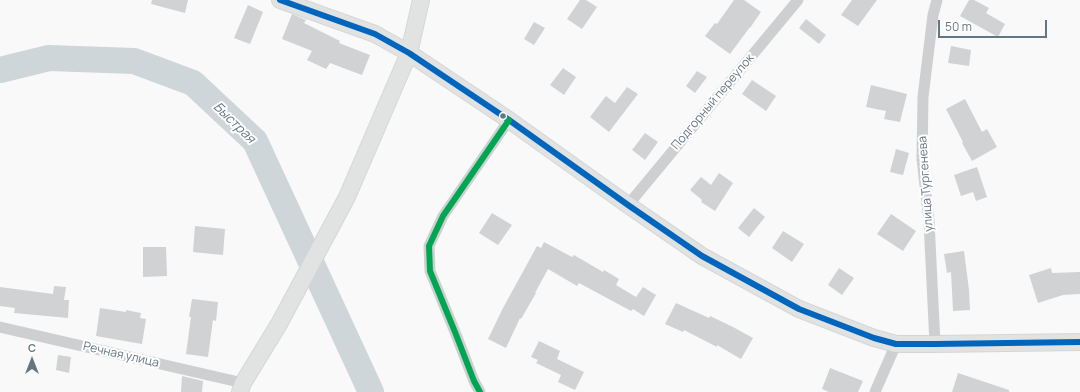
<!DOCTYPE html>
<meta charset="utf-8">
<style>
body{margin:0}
#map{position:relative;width:1080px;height:392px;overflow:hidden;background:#f9f9f9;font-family:Manrope,sans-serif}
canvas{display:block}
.north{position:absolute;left:12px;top:340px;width:40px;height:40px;-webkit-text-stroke:3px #fff;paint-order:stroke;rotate:0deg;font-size:11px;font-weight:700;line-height:16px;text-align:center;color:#657683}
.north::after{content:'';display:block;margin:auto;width:14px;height:18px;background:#657683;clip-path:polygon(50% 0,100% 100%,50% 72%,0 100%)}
.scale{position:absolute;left:938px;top:20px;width:109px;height:18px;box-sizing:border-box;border:2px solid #657683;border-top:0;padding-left:5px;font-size:12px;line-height:14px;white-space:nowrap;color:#657683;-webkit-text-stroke:3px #fff;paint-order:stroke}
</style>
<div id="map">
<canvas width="1080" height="392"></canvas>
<div class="north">С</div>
<div class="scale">50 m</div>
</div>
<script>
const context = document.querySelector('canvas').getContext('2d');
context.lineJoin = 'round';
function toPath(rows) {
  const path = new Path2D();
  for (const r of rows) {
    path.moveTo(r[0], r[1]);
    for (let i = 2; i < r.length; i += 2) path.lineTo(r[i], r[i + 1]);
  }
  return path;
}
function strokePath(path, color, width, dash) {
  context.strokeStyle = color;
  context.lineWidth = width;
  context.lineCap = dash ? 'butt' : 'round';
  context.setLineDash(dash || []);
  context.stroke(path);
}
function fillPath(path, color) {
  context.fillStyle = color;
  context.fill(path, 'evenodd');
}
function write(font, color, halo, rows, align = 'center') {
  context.font = font + ' Manrope,sans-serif';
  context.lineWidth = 4;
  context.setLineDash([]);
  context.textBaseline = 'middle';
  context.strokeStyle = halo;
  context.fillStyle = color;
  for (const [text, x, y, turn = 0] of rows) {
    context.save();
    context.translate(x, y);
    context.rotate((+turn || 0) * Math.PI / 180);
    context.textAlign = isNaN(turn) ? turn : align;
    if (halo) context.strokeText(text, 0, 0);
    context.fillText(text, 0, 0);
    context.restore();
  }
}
strokePath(toPath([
 [0,70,49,58,134,61,193,83,255,141,371,392]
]), '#ced6d9', 26);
fillPath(toPath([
 [152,0,188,0,185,13,151,4],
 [580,0,586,0,597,7,582,29,567,19],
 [734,0,744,0,761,12,750,28,750,27,730,54,705,36,715,23,717,24],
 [852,0,877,0,858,26,841,15],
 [969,0,974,0,989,8,986,13,1005,24,998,37,960,16],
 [248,5,263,12,250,44,234,38],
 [292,14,306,20,304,23,340,41,339,43,370,55,362,75,330,63,326,69,307,60,312,51,282,39],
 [806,19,826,35,819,44,799,28],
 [534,22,545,28,534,45,524,39],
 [951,46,971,50,969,66,948,63],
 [563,68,576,77,564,95,550,85],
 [697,71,707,77,695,93,686,86],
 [752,80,776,96,766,111,742,94],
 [871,85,907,94,900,122,884,119,886,111,866,107],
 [627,87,638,94,609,132,590,117,606,96,615,103],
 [965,99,982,132,987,129,997,147,972,161,962,143,963,142,946,109],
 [645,133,658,142,645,160,632,150],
 [896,149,909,153,903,175,890,172],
 [977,167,987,197,976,201,973,192,961,196,954,175],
 [719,173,733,183,715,211,701,202,702,200,690,190,701,177,711,185],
 [754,208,765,217,749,237,738,228],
 [492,213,512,225,498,245,479,233],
 [891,214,916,231,903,251,877,234],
 [195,226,225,229,223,255,193,252],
 [783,231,804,244,792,262,772,248],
 [544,242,572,257,574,255,603,272,604,270,619,279,616,285,636,297,643,287,656,295,644,316,633,309,631,311,579,283,577,286,548,269,535,293,536,293,521,319,520,318,506,348,488,339,503,308,537,246,541,248],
 [143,247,166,247,167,276,143,277],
 [964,251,969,290,970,310,953,311,951,272,947,273,944,254],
 [839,268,854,278,842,295,828,285],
 [1051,268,1052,273,1080,272,1080,294,1063,295,1038,303,1029,275],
 [54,286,66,287,64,300,69,300,68,318,14,313,15,308,0,306,0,287,53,294],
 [192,299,218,302,216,321,213,320,208,357,186,354,191,317,189,317],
 [676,303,709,318,710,316,733,327,753,338,741,359,717,345,717,347,684,330,683,332,665,324],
 [100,308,126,312,126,310,141,313,140,318,146,319,142,344,96,336],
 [539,341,560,351,557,359,584,372,575,390,558,382,561,375,536,363,538,360,531,357],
 [58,355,71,357,69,373,56,370],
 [830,368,863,381,858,392,829,392,822,389],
 [958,373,1009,390,1009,392,952,392],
 [182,376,203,381,202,392,181,392]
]), '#d0d2d3');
const secondary = toPath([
 [280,0,375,34,409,53,509,120,628,205,702,256,799,309,874,338,896,344,935,344,1080,342],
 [240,392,243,383,279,324,347,197,409,53,421,0]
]);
strokePath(secondary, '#d5d6d7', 18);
strokePath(toPath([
 [628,205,798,0],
 [0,327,243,383],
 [935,344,929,221,922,159,923,97,933,15,937,0],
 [480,392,474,381,455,332,430,271,429,246,443,216,509,120],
 [875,392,896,344]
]), '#cecfd0', 11);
strokePath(secondary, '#e1e2e2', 16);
strokePath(toPath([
 [280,0,375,34,409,53,509,120,628,205,702,256,799,309,874,338,896,344,935,344,1080,342]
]), '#0065bd', 6);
strokePath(toPath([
 [480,392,474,381,455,332,430,271,429,246,443,216,509,120]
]), '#00a651', 6);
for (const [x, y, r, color] of [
 [503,116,3.5,"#657683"]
]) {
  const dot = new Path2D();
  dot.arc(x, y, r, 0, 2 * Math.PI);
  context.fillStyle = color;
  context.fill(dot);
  strokePath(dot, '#fff', 1.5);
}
write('12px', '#657683', '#fff', [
 ["Подгорный переулок",713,102,-50],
 ["улица Тургенева",926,184,-94],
 ["Речная улица",121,355,13]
]);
write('italic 13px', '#60757c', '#fff', [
 ["Быстрая",234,123,44]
]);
</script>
